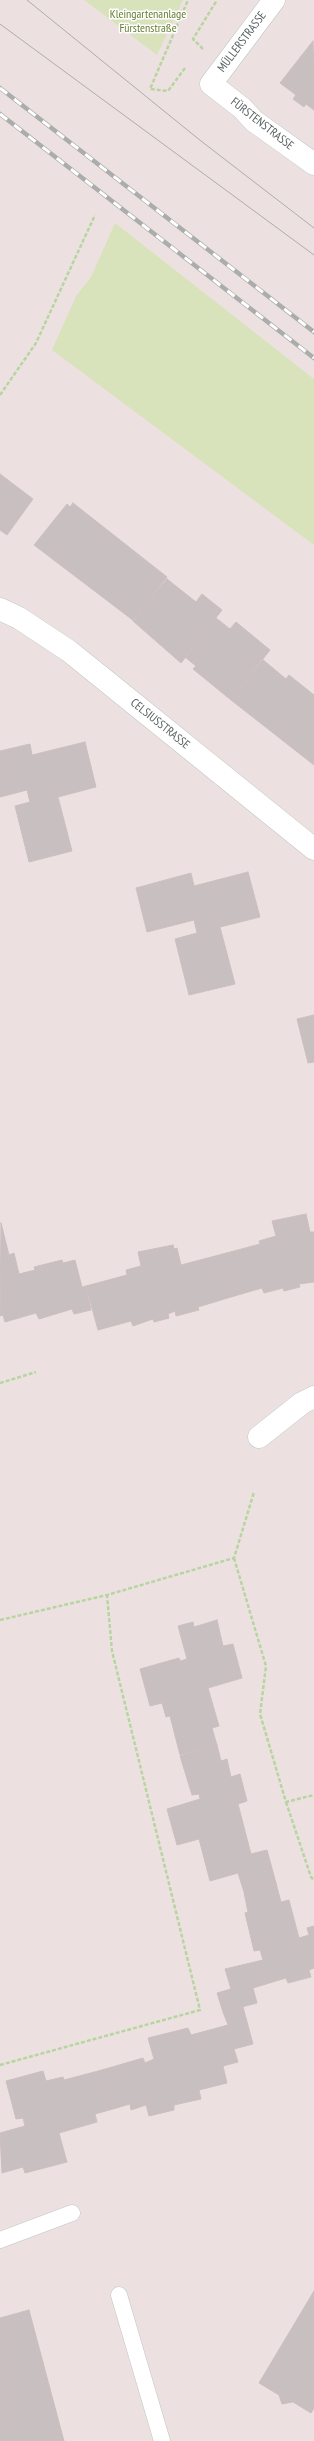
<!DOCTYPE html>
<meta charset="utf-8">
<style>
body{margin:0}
canvas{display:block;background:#ece1e0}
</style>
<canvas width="314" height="2441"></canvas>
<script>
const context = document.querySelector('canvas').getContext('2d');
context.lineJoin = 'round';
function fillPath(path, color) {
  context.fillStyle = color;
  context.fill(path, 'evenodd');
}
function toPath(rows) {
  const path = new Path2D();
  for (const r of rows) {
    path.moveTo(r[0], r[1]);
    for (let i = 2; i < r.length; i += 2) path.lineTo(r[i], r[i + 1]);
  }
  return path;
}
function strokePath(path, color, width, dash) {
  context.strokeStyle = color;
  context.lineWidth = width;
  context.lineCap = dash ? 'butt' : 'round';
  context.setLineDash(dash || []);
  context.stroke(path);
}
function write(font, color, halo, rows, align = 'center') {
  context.font = font + ' "PT Sans Narrow",sans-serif';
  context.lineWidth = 3;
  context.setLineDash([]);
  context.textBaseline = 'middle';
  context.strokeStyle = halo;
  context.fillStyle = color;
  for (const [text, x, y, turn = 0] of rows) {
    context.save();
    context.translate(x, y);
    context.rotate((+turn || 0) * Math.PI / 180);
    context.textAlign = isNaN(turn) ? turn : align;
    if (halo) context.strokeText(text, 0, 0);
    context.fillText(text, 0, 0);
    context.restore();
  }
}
fillPath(toPath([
 [84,0,183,0,157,55],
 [115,223,314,379,314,545,52,350,76,296,91,277]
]), '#d8e3bc');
const building = toPath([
 [313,41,314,71,296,95,280,83,313,41],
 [314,71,314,110,306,104,304,107,293,99,314,71],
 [0,474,33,499,7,535,0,530,0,474],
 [73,503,167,577,134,621,34,545,67,504,70,507,73,503],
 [167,579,196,602,202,594,222,610,181,663,133,621,167,579],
 [216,618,230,629,236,622,270,650,231,700,193,669,196,666,185,657,216,618],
 [262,659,286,679,289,675,314,695,314,765,231,700,262,659],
 [85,742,96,787,58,797,72,851,29,862,15,806,30,802,27,790,0,797,0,751,30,744,32,755,85,742],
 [248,872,260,917,220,927,235,984,189,995,175,939,197,933,194,920,147,932,136,888,191,873,194,886,248,872],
 [314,1015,314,1062,308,1063,297,1019,314,1015],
 [306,1214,310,1232,314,1232,314,1282,299,1284,300,1287,284,1291,283,1288,264,1293,262,1288,231,1297,219,1255,260,1244,259,1241,276,1236,272,1221,306,1214],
 [1,1223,9,1255,14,1253,19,1274,35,1270,34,1267,62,1260,63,1263,75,1260,82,1287,86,1286,91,1310,74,1314,72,1309,39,1319,36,1313,5,1322,3,1315,0,1316,1,1223],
 [173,1245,174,1249,177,1248,181,1265,219,1255,231,1297,198,1307,199,1310,176,1316,175,1311,168,1314,169,1318,154,1322,153,1319,133,1326,131,1321,98,1330,86,1286,127,1275,126,1270,141,1266,138,1252,173,1245],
 [217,1620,223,1646,233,1644,242,1678,208,1688,219,1726,212,1728,217,1745,180,1755,170,1716,166,1717,162,1703,150,1706,140,1669,179,1658,180,1661,187,1659,178,1626,193,1622,194,1627,217,1620],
 [217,1745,221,1761,227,1759,231,1777,240,1774,247,1801,238,1804,251,1854,267,1850,276,1883,244,1892,238,1873,210,1881,199,1839,177,1845,167,1809,200,1799,199,1794,192,1795,180,1756,217,1745],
 [276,1883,281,1902,289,1900,299,1938,309,1935,307,1928,314,1926,314,1968,309,1970,311,1977,288,1983,286,1978,253,1988,257,2003,223,2012,217,1993,231,1989,225,1969,263,1960,260,1950,254,1951,245,1913,248,1912,244,1892,276,1883],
 [243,2007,253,2044,234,2049,238,2062,223,2066,227,2083,199,2090,201,2099,174,2105,174,2110,149,2116,146,2105,131,2110,130,2104,113,2109,102,2070,143,2058,145,2063,154,2059,148,2038,188,2028,191,2035,228,2025,223,2012,243,2007],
 [102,2070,113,2109,95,2114,97,2122,59,2133,67,2162,25,2173,23,2167,2,2173,0,2133,25,2126,23,2118,16,2119,6,2081,43,2071,46,2081,63,2077,64,2080,102,2070],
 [314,2291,314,2408,311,2413,293,2402,282,2404,279,2395,259,2383,314,2291],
 [29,2310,64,2441,0,2441,0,2318,29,2310]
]);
fillPath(building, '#c8bfc0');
strokePath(building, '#d0bebf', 1);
const service = toPath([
 [0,2240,72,2213],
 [119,2295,162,2441]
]);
const minor = toPath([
 [274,0,211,84,242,108,254,121,314,164],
 [0,609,19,618,69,651,314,849],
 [259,1437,302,1403,314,1397]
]);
strokePath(service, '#bfc7c6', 17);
strokePath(minor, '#bfc7c6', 23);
strokePath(toPath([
 [203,49,193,39,217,0],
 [185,68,168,91,150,89,188,0],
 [0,395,36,343,95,215],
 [0,1383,36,1372],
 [234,1558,266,1666,260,1714,286,1802,314,1795],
 [0,1620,107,1595,234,1558,254,1492],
 [286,1802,311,1877,314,1880],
 [0,2065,200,2010,112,1651,107,1595]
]), '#b7d5a0', 2.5, [4, 2]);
strokePath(service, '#fff', 16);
strokePath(minor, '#fff', 22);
strokePath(toPath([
 [27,0,201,141,314,228],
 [0,24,314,255]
]), '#abadac', 1);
const rail = toPath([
 [0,88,314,332],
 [0,114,314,358]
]);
strokePath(rail, '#abadac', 4.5);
strokePath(rail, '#fff', 3, [9]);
write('12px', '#657d34', '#fff', [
 ["Kleingartenanlage",148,15],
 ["Fürstenstraße",148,29]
]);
write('12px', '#596160', '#fff', [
 ["MÜLLERSTRASSE",242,42,-53],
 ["FÜRSTENSTRASSE",262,124,38],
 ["CELSIUSSTRASSE",160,724,39]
]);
</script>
